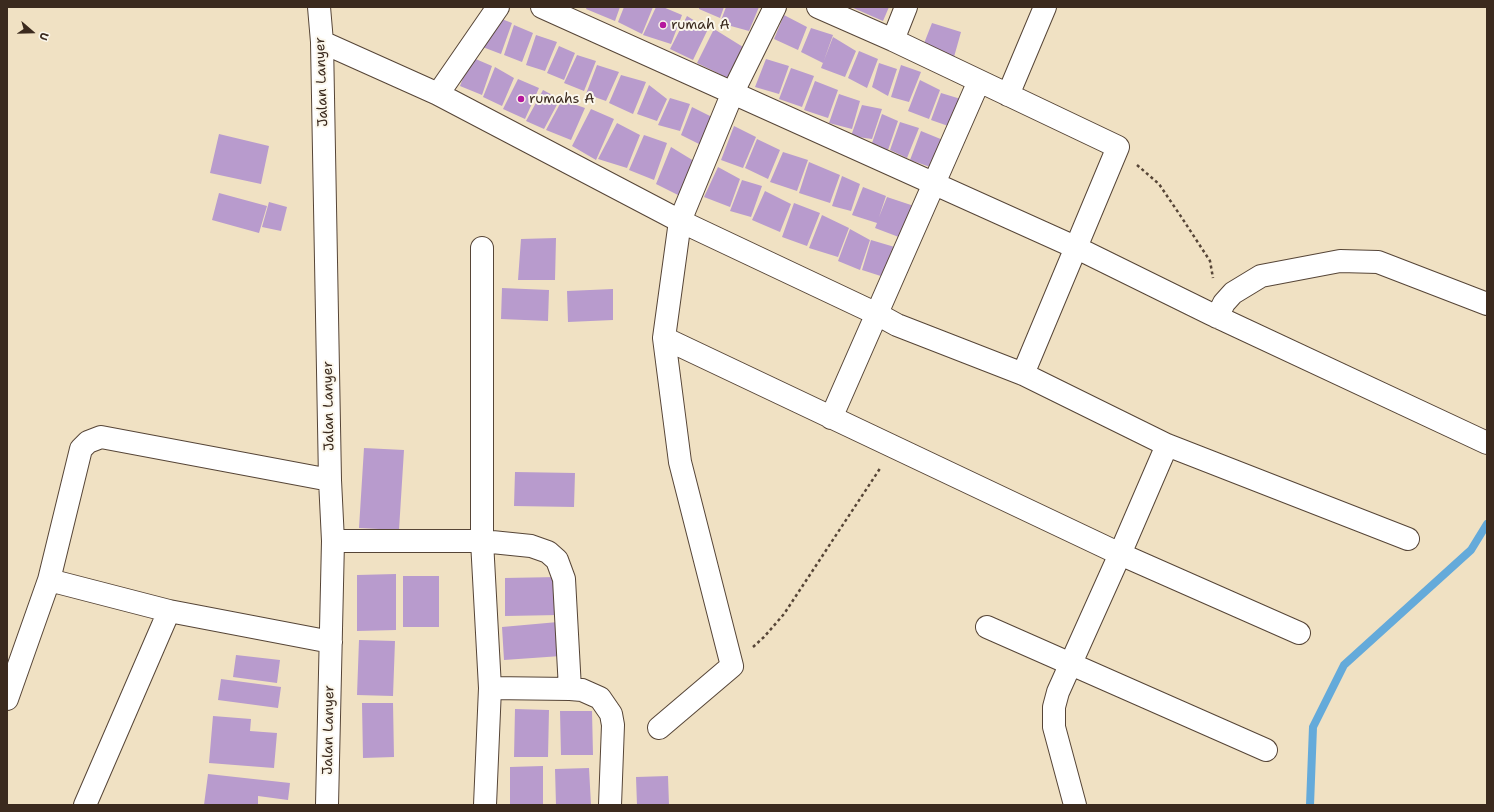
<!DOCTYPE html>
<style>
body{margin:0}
#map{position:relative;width:1494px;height:812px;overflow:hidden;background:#f0e1c3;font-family:"Shantell Sans",sans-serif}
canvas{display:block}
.frame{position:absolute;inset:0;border:8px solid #3b2a1e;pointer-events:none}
.north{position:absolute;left:12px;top:12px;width:40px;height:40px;-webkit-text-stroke:3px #fbf7ec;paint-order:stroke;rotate:110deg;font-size:11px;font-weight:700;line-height:16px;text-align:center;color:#3b2a1e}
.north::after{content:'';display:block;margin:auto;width:14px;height:18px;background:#3b2a1e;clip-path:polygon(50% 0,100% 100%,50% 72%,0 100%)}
</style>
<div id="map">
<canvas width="1494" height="812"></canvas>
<div class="frame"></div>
<div class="north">U</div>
</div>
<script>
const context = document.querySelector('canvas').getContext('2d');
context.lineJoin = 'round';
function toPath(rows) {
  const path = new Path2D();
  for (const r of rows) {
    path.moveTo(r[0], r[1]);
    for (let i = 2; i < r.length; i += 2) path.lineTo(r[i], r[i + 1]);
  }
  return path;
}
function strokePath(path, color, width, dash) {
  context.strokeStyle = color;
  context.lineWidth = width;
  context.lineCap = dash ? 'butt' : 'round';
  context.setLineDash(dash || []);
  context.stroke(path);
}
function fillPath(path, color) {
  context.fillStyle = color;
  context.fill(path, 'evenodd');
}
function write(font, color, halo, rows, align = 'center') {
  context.font = font + ' "Shantell Sans",sans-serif';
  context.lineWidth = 4;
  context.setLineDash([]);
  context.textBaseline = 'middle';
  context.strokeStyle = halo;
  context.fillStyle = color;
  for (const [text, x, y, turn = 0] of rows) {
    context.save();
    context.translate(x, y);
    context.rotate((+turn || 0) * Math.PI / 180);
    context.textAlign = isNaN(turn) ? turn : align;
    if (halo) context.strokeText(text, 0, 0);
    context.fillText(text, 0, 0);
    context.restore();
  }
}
strokePath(toPath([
 [1310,805,1313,727,1344,665,1471,550,1487,524]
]), '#64aada', 8);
fillPath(toPath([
 [587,7,620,7,615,21,586,9],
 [624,7,653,7,642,34,618,22],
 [656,7,663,7,682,15,671,44,643,35],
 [699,7,724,7,720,18,699,9],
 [726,7,759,7,749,31,720,23],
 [851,7,889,7,883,21],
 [784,15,807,27,798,50,774,39],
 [494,16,512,23,501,54,480,46],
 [687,16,708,29,693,60,670,49],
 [932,23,961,32,954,57,923,46],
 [514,25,533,33,522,62,504,55],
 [811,28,833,35,823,63,801,52],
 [714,29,743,47,730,79,697,63],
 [536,35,557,42,545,71,526,65],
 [833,37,856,51,845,77,821,68],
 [559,46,575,53,564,80,547,73],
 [859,51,878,59,867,88,848,78],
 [577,55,596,61,584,91,564,83],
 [471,57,492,66,482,95,460,86],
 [766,59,789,66,779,94,755,87],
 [879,63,897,69,888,96,872,87],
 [597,65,619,72,606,101,586,94],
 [901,65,921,72,909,102,891,97],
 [495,67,514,78,502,106,483,97],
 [791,68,814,76,802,107,779,99],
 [621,75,646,82,633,114,609,103],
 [518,79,539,88,525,119,503,109],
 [920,80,940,90,929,119,908,111],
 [815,81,838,90,828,118,804,110],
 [649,85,667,99,657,121,637,114],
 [543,90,560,99,544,129,526,121],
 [941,93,964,100,954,128,931,120],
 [839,94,860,101,852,129,829,123],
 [670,98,690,104,680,131,658,125],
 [562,100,585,108,571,140,546,130],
 [862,105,882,109,872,139,851,136],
 [692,107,712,117,701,145,681,135],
 [591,109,614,119,596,160,572,146],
 [882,114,898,121,888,150,872,143],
 [900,122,919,128,907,158,890,150],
 [617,123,640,135,627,168,598,159],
 [734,126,756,137,743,168,721,160],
 [921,131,943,140,933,168,910,160],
 [219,134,269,146,261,184,210,173],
 [644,135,667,143,654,180,629,170],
 [757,139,780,150,768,179,745,168],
 [671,147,694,161,682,197,656,184],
 [783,152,808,160,797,191,770,182],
 [809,162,840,175,830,203,799,193],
 [718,167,740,179,730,207,704,197],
 [842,176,860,184,851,211,832,206],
 [742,180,762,186,751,217,730,211],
 [863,187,886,196,879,217,887,197,917,207,904,239,875,228,877,223,852,215],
 [765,191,791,204,780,232,752,220],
 [219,193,267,206,259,233,212,220],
 [269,202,287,207,281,231,262,227],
 [794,203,820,213,807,246,782,237],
 [822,215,849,228,838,257,809,248],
 [850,229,870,240,860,270,838,261],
 [556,238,555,280,518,280,521,239],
 [871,240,898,248,887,278,862,270],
 [502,288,549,290,548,321,501,319],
 [613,289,613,320,568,322,567,291],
 [364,448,404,450,399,530,359,528],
 [515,472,575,473,574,507,514,506],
 [396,574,396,630,357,631,357,575],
 [403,576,439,576,439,627,403,627],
 [558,577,559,615,505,616,505,578],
 [558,622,561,656,504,660,502,627],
 [359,640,395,641,393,696,357,695],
 [236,655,280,660,277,683,233,677],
 [221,679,281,687,278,708,218,700],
 [362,703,393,703,394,757,363,758],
 [515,709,549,710,548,757,514,757],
 [560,711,592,711,593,755,561,755],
 [213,716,251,719,250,731,277,733,274,768,209,763],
 [543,766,543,805,510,805,510,767],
 [589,768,591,805,556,805,555,769],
 [208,774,290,783,288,800,258,796,258,805,204,805],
 [668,776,669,805,637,805,636,777]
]), '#b89bcd');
const minor = toPath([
 [319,7,322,42,330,480,333,541,327,805],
 [542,7,1077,248,1211,314,1487,443],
 [818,7,893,40,1118,147,1023,374],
 [893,40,906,7],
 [322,42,438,94,498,7],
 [438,94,680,221,877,314,897,325,1023,374,1167,445,1408,539],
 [1008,95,1045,7],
 [482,248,482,541,490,688,485,805],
 [1217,317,1224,303,1233,293,1261,276,1340,261,1378,262,1487,304],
 [664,338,1120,554,1299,633],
 [831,418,979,81],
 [333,541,482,541,531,546,548,552,557,560,564,579,570,689],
 [169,611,331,642],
 [987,627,1266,750],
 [490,688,570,689,582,690,600,698,611,714,613,725,610,805],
 [7,699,49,580],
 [659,728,732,666,680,462,664,338,680,221,733,92,775,7],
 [85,805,169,611,49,580,81,449,88,442,101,437,330,480],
 [1075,805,1054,727,1054,707,1058,692,1120,554,1167,445]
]);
strokePath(minor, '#564537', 24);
strokePath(toPath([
 [1137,165,1159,184,1182,218,1210,261,1213,278],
 [753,647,764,637,784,614,881,467]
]), '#564537', 2.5, [3, 3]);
strokePath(minor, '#fff', 22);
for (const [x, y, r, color] of [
 [663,25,4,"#b5179e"],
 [521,99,4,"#b5179e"]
]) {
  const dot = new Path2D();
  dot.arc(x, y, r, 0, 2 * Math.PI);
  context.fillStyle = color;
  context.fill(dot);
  strokePath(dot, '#fbf7ec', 1.5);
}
write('14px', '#3b2a1e', '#fbf7ec', [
 ["rumah A",671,25],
 ["rumahs A",529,99]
], 'left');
write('14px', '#3b2a1e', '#fbf7ec', [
 ["Jalan Lanyer",322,82,-92],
 ["Jalan Lanyer",329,406,-91],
 ["Jalan Lanyer",329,730,-89]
]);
</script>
